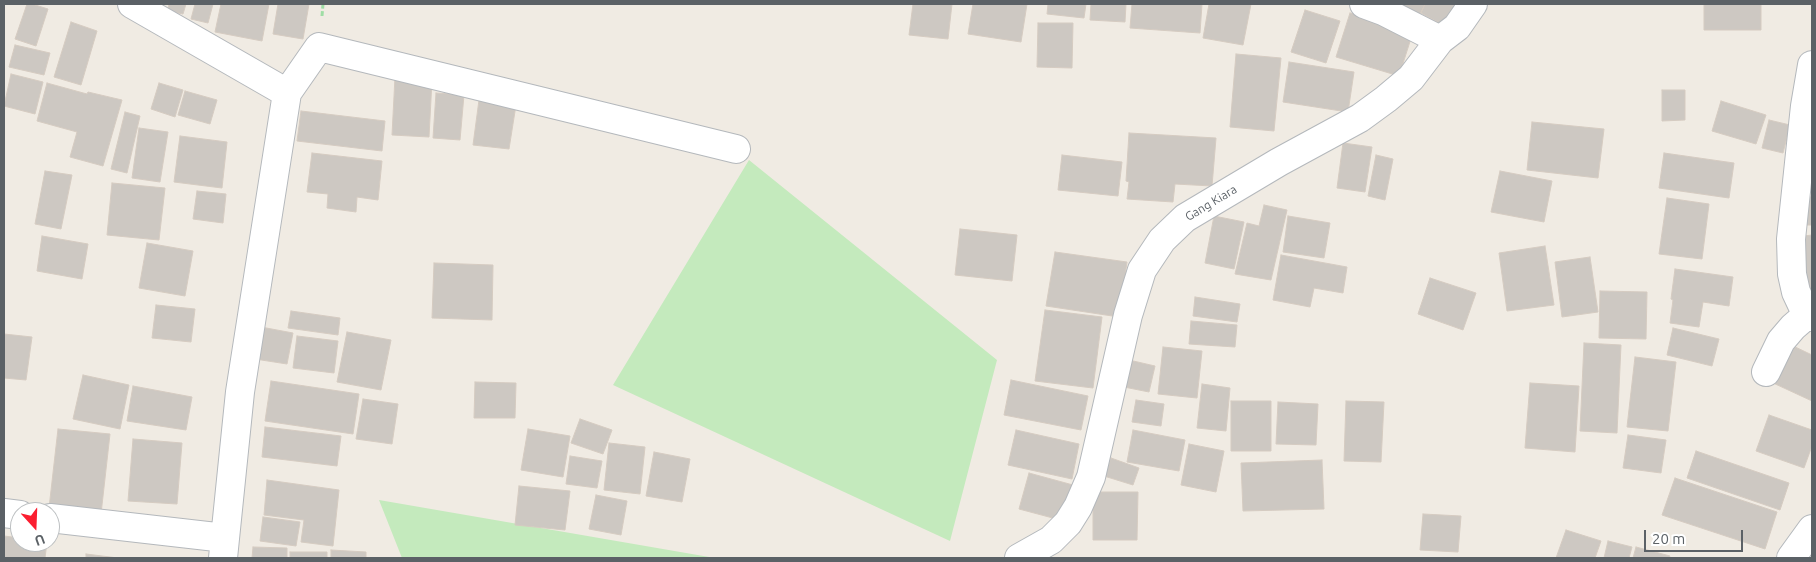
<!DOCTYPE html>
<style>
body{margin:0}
#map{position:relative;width:1816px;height:562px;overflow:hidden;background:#f0ebe3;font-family:Ubuntu,sans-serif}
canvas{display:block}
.frame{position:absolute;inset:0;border:5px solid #5b6166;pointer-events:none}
.north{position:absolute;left:10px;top:502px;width:50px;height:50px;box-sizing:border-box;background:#fff;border:1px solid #bdc0c2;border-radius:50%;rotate:160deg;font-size:14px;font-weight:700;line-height:20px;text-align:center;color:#5b6166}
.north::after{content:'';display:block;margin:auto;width:18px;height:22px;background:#fb1e30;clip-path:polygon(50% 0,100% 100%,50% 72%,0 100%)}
.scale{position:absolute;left:1644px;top:530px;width:99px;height:22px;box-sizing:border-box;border:2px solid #5b6166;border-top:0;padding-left:6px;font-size:15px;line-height:18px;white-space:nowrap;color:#5b6166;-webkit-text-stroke:4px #fff;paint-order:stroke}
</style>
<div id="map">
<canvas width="1816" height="562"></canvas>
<div class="frame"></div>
<div class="north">U</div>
<div class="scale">20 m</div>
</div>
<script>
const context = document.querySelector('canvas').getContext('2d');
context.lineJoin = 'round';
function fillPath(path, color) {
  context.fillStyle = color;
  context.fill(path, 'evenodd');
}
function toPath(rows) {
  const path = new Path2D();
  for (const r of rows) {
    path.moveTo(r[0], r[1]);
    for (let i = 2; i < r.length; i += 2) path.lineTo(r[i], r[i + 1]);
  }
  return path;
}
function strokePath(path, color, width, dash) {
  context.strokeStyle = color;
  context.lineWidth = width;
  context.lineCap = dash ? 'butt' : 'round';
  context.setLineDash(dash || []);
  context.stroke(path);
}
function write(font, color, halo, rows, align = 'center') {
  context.font = font + ' Ubuntu,sans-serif';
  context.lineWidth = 4;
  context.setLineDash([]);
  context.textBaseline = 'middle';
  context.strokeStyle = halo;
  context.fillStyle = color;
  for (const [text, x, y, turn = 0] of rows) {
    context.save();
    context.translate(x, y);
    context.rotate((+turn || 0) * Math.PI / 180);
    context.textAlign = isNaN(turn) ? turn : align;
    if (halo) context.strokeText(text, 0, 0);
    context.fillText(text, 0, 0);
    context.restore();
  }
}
fillPath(toPath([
 [749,160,997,360,950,541,613,385],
 [379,500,715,558,402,558]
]), '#c4eabd');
const building = toPath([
 [27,4,32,4,48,9,36,46,15,39,27,4],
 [169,4,186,4,183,14,168,11,169,4],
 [195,4,213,4,208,23,191,19,195,4],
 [221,4,269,4,262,41,215,32,221,4],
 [278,4,309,4,303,39,273,34,278,4],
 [913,4,952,4,948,39,909,35,913,4],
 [973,4,1027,4,1021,42,968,34,973,4],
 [1048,4,1086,4,1084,18,1047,14,1048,4],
 [1091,4,1126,4,1125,22,1090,20,1091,4],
 [1132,4,1202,4,1200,33,1130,28,1132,4],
 [1209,4,1251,4,1243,45,1203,38,1209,4],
 [1399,4,1425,4,1420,14,1399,4],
 [1425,4,1464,4,1450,29,1421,13,1425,4],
 [1704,4,1761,4,1761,30,1704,30,1704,4],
 [1305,10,1340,21,1326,63,1291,52,1305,10],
 [1350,13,1413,32,1399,76,1336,57,1350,13],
 [71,22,97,31,81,85,54,77,71,22],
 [1038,23,1073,23,1072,68,1037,67,1038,23],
 [15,45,50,53,44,75,9,67,15,45],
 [1236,54,1281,58,1274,131,1230,127,1236,54],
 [1289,62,1354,72,1348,112,1283,102,1289,62],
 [11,74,43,82,35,114,4,106,11,74],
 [395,77,432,80,429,137,392,135,395,77],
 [47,83,87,94,88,92,122,100,103,166,70,157,77,132,37,121,47,83],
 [159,83,183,90,175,117,151,109,159,83],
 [1662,90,1685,90,1685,120,1662,121,1662,90],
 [185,91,217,100,210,124,178,115,185,91],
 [436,93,464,95,460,140,433,138,436,93],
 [479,100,516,105,509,149,473,145,479,100],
 [1721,101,1766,115,1756,144,1712,131,1721,101],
 [301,111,385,121,382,151,297,141,301,111],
 [125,112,140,116,127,173,111,169,125,112],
 [1769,120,1790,125,1783,153,1762,148,1769,120],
 [1532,122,1604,129,1598,178,1527,170,1532,122],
 [139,128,168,132,160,182,132,178,139,128],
 [1129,133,1216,138,1212,186,1175,184,1173,202,1127,199,1129,182,1126,181,1129,133],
 [180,136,227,142,222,188,174,182,180,136],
 [1343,143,1372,147,1365,192,1337,188,1343,143],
 [312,153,382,161,378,200,357,197,356,212,327,208,328,194,307,192,312,153],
 [1664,153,1734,163,1729,198,1659,188,1664,153],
 [1062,155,1122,162,1118,196,1058,190,1062,155],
 [1376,155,1393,159,1385,200,1368,196,1376,155],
 [45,171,72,175,61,229,35,224,45,171],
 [1500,171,1552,181,1544,222,1491,212,1500,171],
 [112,183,165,188,159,240,107,235,112,183],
 [197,191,226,194,223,223,193,219,197,191],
 [1799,196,1812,197,1812,225,1798,225,1799,196],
 [1667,198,1709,204,1702,259,1659,254,1667,198],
 [1264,205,1287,210,1271,280,1235,274,1247,223,1259,226,1264,205],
 [1214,216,1244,222,1234,269,1205,263,1214,216],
 [1288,216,1330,223,1324,258,1283,252,1288,216],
 [960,229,1017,235,1012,281,955,275,960,229],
 [1812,235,1812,302,1807,302,1804,236,1812,235],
 [42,236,88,244,82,279,37,271,42,236],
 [147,243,193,251,185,296,139,288,147,243],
 [1545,246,1554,305,1507,311,1499,253,1545,246],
 [1055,252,1127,262,1119,317,1046,306,1055,252],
 [1281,255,1347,267,1343,293,1314,288,1310,307,1273,300,1281,255],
 [1590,257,1598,312,1562,317,1555,262,1590,257],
 [434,263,493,265,492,320,432,318,434,263],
 [1675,269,1733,277,1729,306,1703,302,1699,327,1670,323,1673,300,1671,299,1675,269],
 [1430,278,1476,293,1463,330,1418,314,1430,278],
 [1600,291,1647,292,1646,339,1599,338,1600,291],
 [1195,297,1240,304,1237,322,1193,316,1195,297],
 [156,305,195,309,191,342,152,338,156,305],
 [1045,310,1102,317,1093,388,1035,381,1045,310],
 [291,311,340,318,338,335,288,328,291,311],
 [1191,321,1237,325,1235,347,1189,344,1191,321],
 [261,327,293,333,287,364,255,359,261,327],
 [1673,328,1719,339,1712,366,1667,355,1673,328],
 [347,332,391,340,381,390,337,382,347,332],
 [4,334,32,337,26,380,4,378,4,334],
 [297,336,338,341,334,373,293,368,297,336],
 [1584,343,1621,345,1617,433,1580,431,1584,343],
 [1789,344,1812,355,1812,401,1771,382,1789,344],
 [1163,347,1202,351,1197,398,1158,394,1163,347],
 [1635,357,1676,362,1668,431,1627,427,1635,357],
 [1129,360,1155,366,1149,392,1124,387,1129,360],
 [83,375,129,385,120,429,73,419,83,375],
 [1011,380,1088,396,1081,430,1004,415,1011,380],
 [271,381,359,394,353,434,265,421,271,381],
 [475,382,516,383,515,418,474,418,475,382],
 [1530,383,1579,386,1575,452,1525,448,1530,383],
 [1202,384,1230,388,1226,431,1197,428,1202,384],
 [133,386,192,397,186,430,127,421,133,386],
 [363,399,398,404,392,444,356,439,363,399],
 [1136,400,1164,404,1161,426,1132,422,1136,400],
 [1231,401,1271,401,1271,451,1231,451,1231,401],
 [1346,401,1384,402,1381,462,1344,461,1346,401],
 [1278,402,1318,404,1316,445,1276,444,1278,402],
 [1769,415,1812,430,1812,446,1804,468,1756,451,1769,415],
 [580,419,612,430,603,454,571,443,580,419],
 [265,427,341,436,337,466,262,457,265,427],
 [58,429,110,434,101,514,49,508,58,429],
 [528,429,570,436,563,477,521,470,528,429],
 [1016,430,1079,444,1072,479,1008,465,1016,430],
 [1133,430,1185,440,1179,471,1127,462,1133,430],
 [1628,435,1666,440,1661,473,1623,468,1628,435],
 [133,439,182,443,177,504,128,501,133,439],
 [609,443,645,447,640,494,604,490,609,443],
 [1189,444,1224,451,1216,492,1181,485,1189,444],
 [1696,451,1789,483,1780,510,1687,478,1696,451],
 [654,452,690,459,682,502,646,496,654,452],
 [570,456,602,461,597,488,566,484,570,456],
 [1111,458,1139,468,1133,485,1104,476,1111,458],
 [1322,460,1324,509,1243,511,1241,463,1322,460],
 [1029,473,1073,485,1064,521,1019,509,1029,473],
 [1675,478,1777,512,1765,549,1662,515,1675,478],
 [267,480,339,490,333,546,301,542,304,520,264,515,267,480],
 [519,486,570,491,565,530,515,525,519,486],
 [1093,492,1138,492,1137,540,1093,540,1093,492],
 [596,495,627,501,621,535,589,529,596,495],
 [1423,514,1461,516,1458,552,1420,550,1423,514],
 [263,517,300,522,296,546,260,541,263,517],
 [1566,530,1601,541,1595,558,1556,558,1566,530],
 [4,536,20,538,20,542,47,542,45,558,4,558,4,536],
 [1608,541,1632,547,1629,558,1604,558,1608,541],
 [253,547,287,548,287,558,252,558,253,547],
 [1636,547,1670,556,1669,558,1633,558,1636,547],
 [331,550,366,552,366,558,331,558,331,550],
 [290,552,327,552,327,558,290,558,290,552],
 [86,554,118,558,86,558,86,554]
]);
fillPath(building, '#cdc8c2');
strokePath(building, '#d5cbc1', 1);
const minor = toPath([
 [132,4,287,93,240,392,223,558],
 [1364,4,1383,11,1440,40],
 [1812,65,1805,106,1791,239,1792,274,1796,292,1804,309,1812,317],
 [287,93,319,47,736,149],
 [1766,372,1781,341,1793,327,1808,314],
 [4,513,20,515],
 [50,518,225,538],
 [1019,558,1051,540,1068,523,1078,507,1091,477,1128,315,1142,270,1162,240,1185,218,1279,162,1360,118,1386,99,1411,78,1440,40,1457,27,1473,4],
 [1791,558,1812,529]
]);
strokePath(minor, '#b4b8bc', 30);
strokePath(toPath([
 [322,16,323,4]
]), '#9fdda5', 3, [5, 2.5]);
strokePath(minor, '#fff', 28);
write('12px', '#5b6166', '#fff', [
 ["Gang Kiara",1211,203,-31]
]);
</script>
